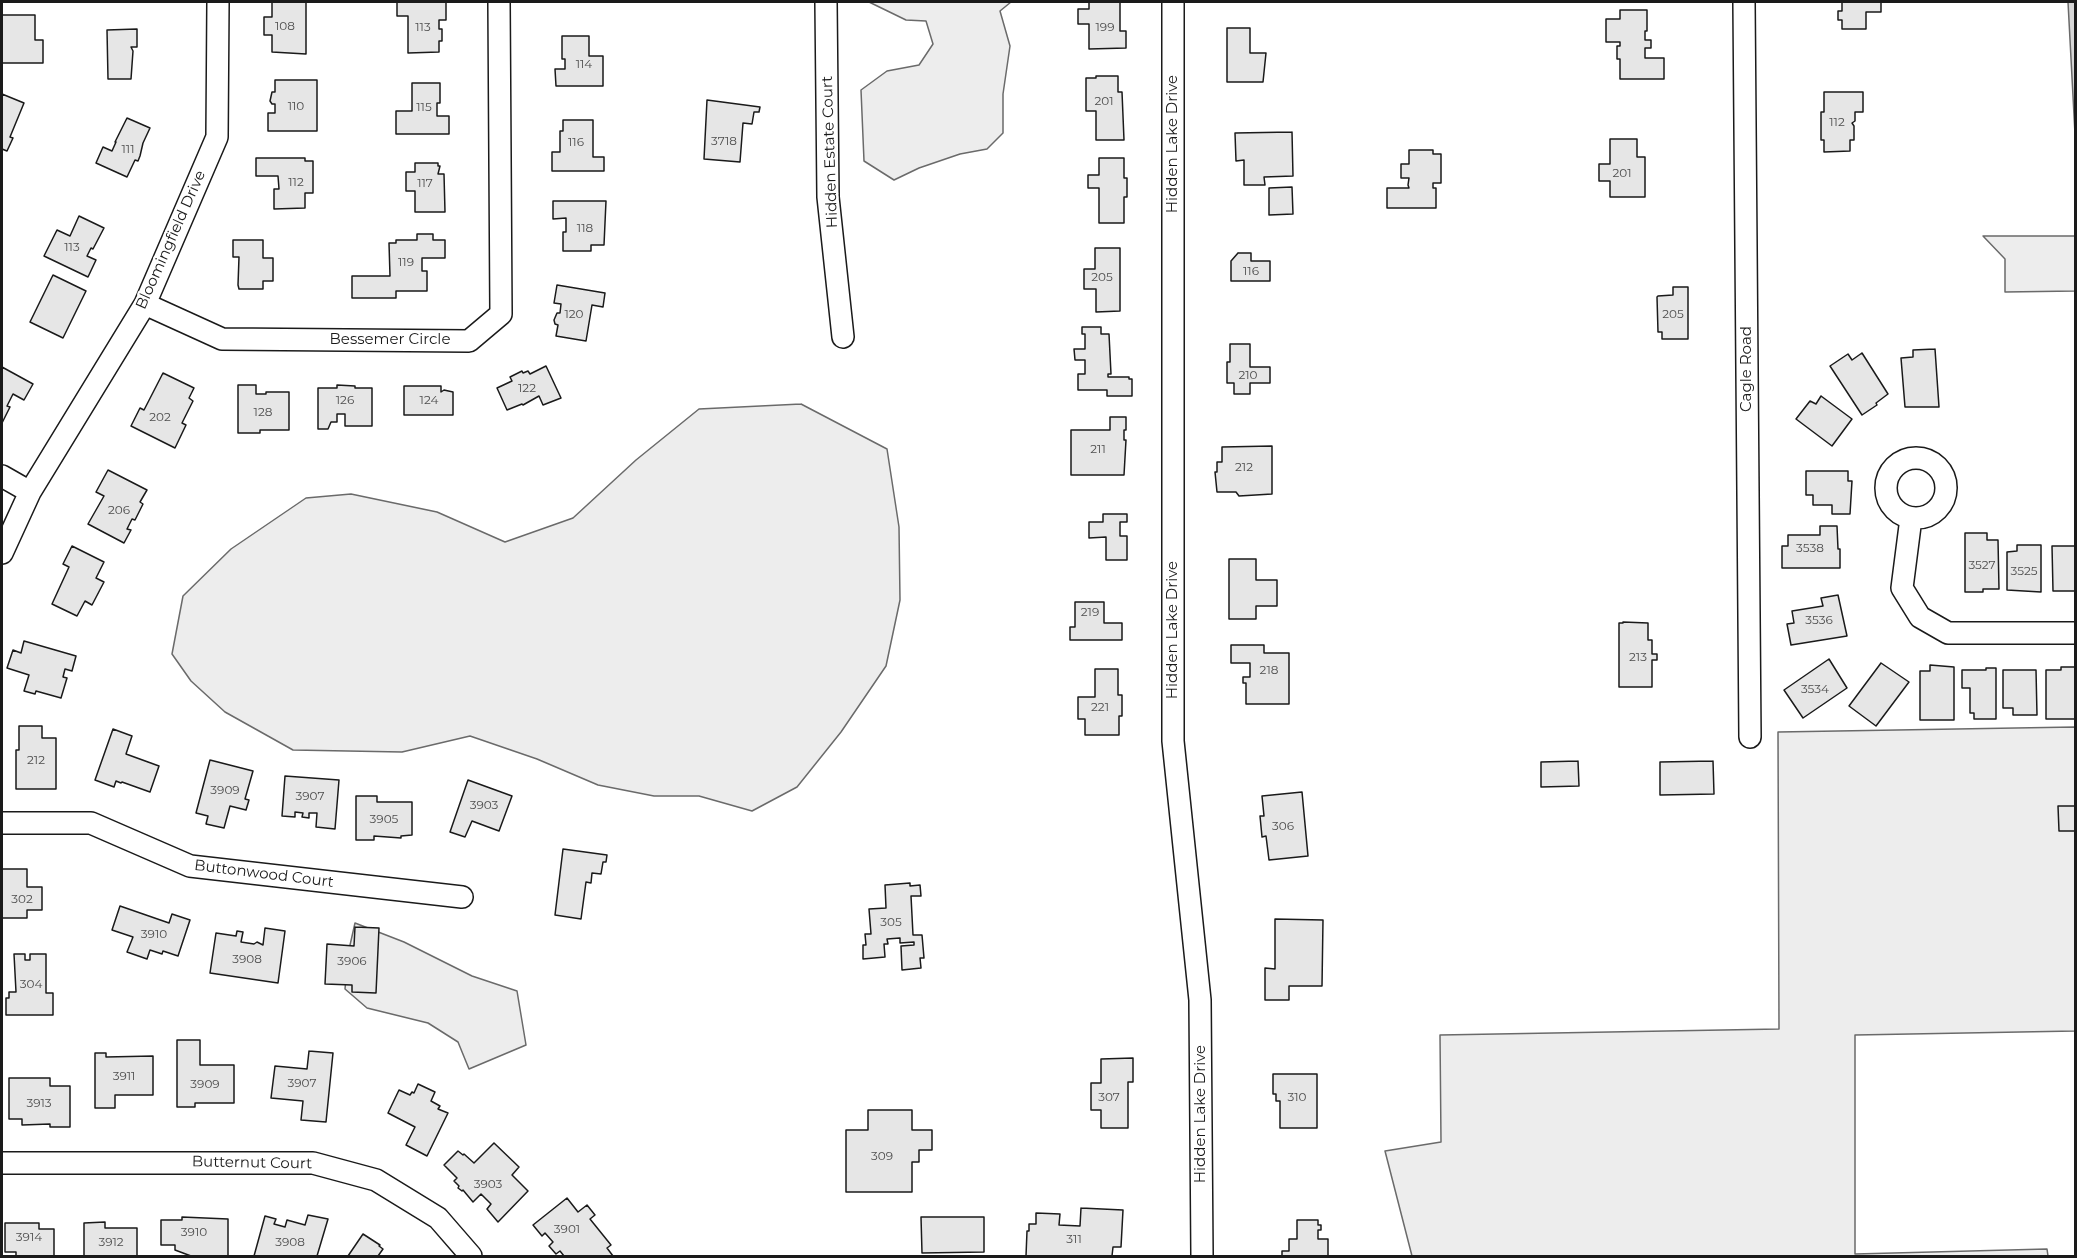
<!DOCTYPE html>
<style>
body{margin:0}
#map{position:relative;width:2077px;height:1258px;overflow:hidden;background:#fff;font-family:Montserrat,sans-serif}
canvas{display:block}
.frame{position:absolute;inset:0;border:3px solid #1a1a1a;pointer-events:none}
</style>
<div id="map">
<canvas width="2077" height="1258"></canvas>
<div class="frame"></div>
</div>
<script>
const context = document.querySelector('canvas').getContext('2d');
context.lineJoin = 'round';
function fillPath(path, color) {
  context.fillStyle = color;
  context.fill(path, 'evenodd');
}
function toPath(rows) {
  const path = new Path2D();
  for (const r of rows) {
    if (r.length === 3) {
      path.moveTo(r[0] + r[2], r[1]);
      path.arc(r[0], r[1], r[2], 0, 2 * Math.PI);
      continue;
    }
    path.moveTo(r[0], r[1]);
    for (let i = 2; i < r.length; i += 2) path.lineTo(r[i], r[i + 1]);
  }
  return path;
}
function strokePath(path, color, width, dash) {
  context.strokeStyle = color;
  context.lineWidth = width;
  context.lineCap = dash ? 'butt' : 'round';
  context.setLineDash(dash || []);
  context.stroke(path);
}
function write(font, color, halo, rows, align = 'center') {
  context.font = font + ' Montserrat,sans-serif';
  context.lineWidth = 4.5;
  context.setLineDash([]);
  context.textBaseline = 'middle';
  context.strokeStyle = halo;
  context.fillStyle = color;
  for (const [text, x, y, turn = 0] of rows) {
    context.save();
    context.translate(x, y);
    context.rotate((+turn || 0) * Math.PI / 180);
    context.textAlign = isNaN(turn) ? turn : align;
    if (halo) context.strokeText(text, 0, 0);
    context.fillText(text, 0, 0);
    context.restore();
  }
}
const built = toPath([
 [869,2,1011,2,1000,11,1010,46,1003,94,1003,133,987,149,960,154,919,168,894,180,864,161,861,90,887,71,919,65,933,44,926,21,906,20,869,2],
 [1983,236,2075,236,2075,291,2005,292,2005,259,1983,236],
 [801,404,887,449,899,527,900,600,886,666,841,732,797,787,752,811,699,796,654,796,598,785,537,759,470,736,402,752,293,750,225,712,191,681,172,654,183,596,231,549,306,498,351,494,437,512,505,542,573,518,636,460,699,409,801,404],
 [2075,727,2075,1031,1855,1035,1855,1254,2047,1249,2048,1256,1412,1256,1385,1151,1441,1142,1440,1035,1779,1029,1778,732,2075,727],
 [355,923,404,942,472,976,517,991,526,1045,469,1069,458,1042,428,1023,367,1008,345,989,348,954,355,923]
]);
fillPath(built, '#ededed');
strokePath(built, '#6a6a6a', 1.5);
const water = toPath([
 [2068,2,2075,2,2075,134,2068,2]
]);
fillPath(water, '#d7d7d7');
strokePath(water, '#6a6a6a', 1.5);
const building = toPath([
 [272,2,306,2,306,54,272,52,272,35,264,35,264,17,272,17,272,2],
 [397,2,446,2,446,20,439,20,439,29,442,29,442,41,439,41,439,52,408,53,408,16,397,16,397,2],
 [1089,2,1120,2,1120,31,1126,31,1126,48,1089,49,1089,24,1078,24,1078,9,1089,9,1089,2],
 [1842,2,1881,2,1881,12,1866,12,1866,29,1842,29,1842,20,1838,20,1838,11,1842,11,1842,2],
 [1620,10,1647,10,1647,31,1645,31,1645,40,1651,40,1651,48,1645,48,1645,58,1664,58,1664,79,1620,79,1620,59,1617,59,1617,46,1620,46,1620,42,1606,42,1606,19,1620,19,1620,10],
 [2,15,35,15,35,40,43,40,43,63,2,63,2,15],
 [1227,28,1250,28,1250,53,1266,53,1263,82,1227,82,1227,28],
 [137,29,137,47,131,47,133,51,131,79,108,79,107,30,137,29],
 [562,36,589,36,589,56,603,56,603,86,556,86,555,69,565,69,565,59,562,59,562,36],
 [1096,76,1118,76,1118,92,1122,92,1124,140,1096,140,1096,111,1086,111,1086,78,1096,78,1096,76],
 [275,80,317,80,317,131,268,131,268,113,275,113,275,104,272,104,270,101,272,92,275,92,275,80],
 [412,83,440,83,440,103,437,103,437,116,449,116,449,134,396,134,396,111,412,111,412,83],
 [1824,92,1863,92,1863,112,1855,112,1855,121,1852,123,1854,126,1854,140,1850,140,1850,151,1824,152,1824,140,1821,140,1821,112,1824,112,1824,92],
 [2,94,24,103,10,137,13,138,7,151,2,149,2,94],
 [707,100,760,107,759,112,754,112,752,124,743,123,740,162,704,159,707,100],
 [127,118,150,128,143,143,140,156,138,161,135,160,127,177,96,163,103,147,112,151,116,142,115,142,127,118],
 [563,120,593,120,593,157,604,157,604,171,552,171,552,152,560,152,560,131,563,131,563,120],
 [1292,132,1293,176,1264,177,1265,185,1244,185,1244,160,1236,161,1235,133,1292,132],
 [1610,139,1637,139,1637,157,1645,157,1645,197,1610,197,1610,181,1599,181,1599,164,1610,164,1610,139],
 [1409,150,1433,150,1433,154,1441,154,1441,183,1433,183,1433,188,1436,188,1436,208,1387,208,1387,188,1409,188,1408,185,1409,178,1401,178,1401,164,1409,164,1409,150],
 [256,158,305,158,305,161,313,161,313,193,305,193,305,208,274,209,274,189,279,189,278,176,256,176,256,158],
 [1099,158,1124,158,1124,178,1127,178,1127,197,1124,197,1124,223,1099,223,1099,188,1088,188,1088,175,1099,175,1099,158],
 [415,163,438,163,438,166,440,166,438,174,444,174,445,212,415,212,415,191,406,191,406,172,415,172,415,163],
 [1292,187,1293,214,1269,215,1269,188,1292,187],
 [553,201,606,201,604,245,591,245,591,251,563,251,563,232,566,232,566,218,553,219,553,201],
 [79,216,104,228,93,249,91,248,87,256,96,260,88,277,44,256,57,230,70,236,79,216],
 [417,234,433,234,433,240,445,240,445,258,422,258,422,271,427,271,427,291,396,291,396,298,352,298,352,276,390,276,389,243,396,243,396,240,417,240,417,234],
 [233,240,263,240,263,258,273,258,273,281,263,281,263,289,239,289,238,285,239,257,233,257,233,240],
 [1095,248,1120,248,1120,311,1096,312,1096,289,1084,289,1084,269,1095,269,1095,248],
 [1238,253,1251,253,1251,261,1270,261,1270,281,1231,281,1231,261,1238,253],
 [53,275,86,291,63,338,30,322,53,275],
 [557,285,605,293,603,307,592,305,586,341,556,336,558,325,555,324,554,320,557,313,560,313,561,304,554,303,557,285],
 [1673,287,1688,287,1688,339,1662,339,1662,332,1658,332,1657,297,1658,296,1673,295,1673,287],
 [1082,327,1101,327,1101,334,1109,334,1111,374,1108,374,1108,377,1129,377,1129,379,1132,379,1132,396,1107,396,1107,390,1078,390,1078,374,1085,374,1085,360,1075,360,1074,349,1085,349,1085,334,1082,334,1082,327],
 [1230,344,1250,344,1250,367,1270,367,1270,383,1250,383,1250,394,1234,394,1234,383,1227,383,1227,362,1230,362,1230,344],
 [1935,349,1939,407,1905,407,1901,358,1913,357,1913,350,1935,349],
 [1862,353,1888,394,1876,403,1877,405,1862,415,1830,366,1848,354,1852,360,1862,353],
 [546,366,561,398,543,405,539,396,523,405,522,404,507,410,497,388,512,381,510,377,522,371,523,373,528,371,530,374,546,366],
 [2,367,33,384,24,400,13,394,7,406,10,407,2,423,2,367],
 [163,373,194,388,189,398,193,401,182,423,186,425,175,448,131,426,140,408,144,410,163,373],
 [238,385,256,385,256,394,266,394,266,392,289,392,289,430,260,430,260,433,238,433,238,385],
 [337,385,355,386,355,388,372,388,372,426,345,426,345,414,337,414,337,422,331,422,328,429,318,429,318,388,337,388,337,385],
 [404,386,441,386,441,392,444,390,453,392,453,415,404,415,404,386],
 [1821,396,1852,419,1832,446,1796,419,1810,401,1816,404,1821,396],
 [1110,417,1126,417,1126,430,1124,430,1124,440,1126,440,1124,475,1071,475,1071,430,1110,430,1110,417],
 [1272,446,1272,494,1239,496,1236,492,1217,492,1215,472,1217,472,1217,462,1222,462,1222,447,1272,446],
 [108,470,147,490,140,502,143,504,135,520,132,519,127,529,131,530,124,543,88,524,104,496,96,492,108,470],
 [1806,471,1848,471,1848,481,1852,481,1850,514,1832,514,1832,505,1813,505,1813,495,1806,495,1806,471],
 [1103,514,1127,514,1127,522,1120,522,1120,536,1127,536,1127,560,1106,560,1106,537,1089,538,1089,522,1103,522,1103,514],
 [1820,526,1837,526,1838,549,1840,549,1840,568,1782,568,1782,546,1788,546,1788,535,1820,535,1820,526],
 [1965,533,1987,533,1987,540,1998,540,1999,589,1983,589,1983,592,1965,592,1965,533],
 [2017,545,2041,545,2041,592,2007,590,2007,552,2017,551,2017,545],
 [72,546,104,562,96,578,104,582,92,605,85,601,77,616,52,604,69,567,63,564,72,546],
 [2052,546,2076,546,2076,591,2053,591,2052,546],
 [1229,559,1256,559,1256,580,1277,580,1277,606,1256,606,1256,619,1229,619,1229,559],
 [1838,595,1847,636,1791,645,1787,624,1794,623,1792,611,1823,606,1821,598,1838,595],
 [1075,602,1104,602,1104,623,1122,623,1122,640,1070,640,1070,627,1075,627,1075,602],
 [1623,622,1648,623,1648,640,1652,640,1652,654,1657,654,1657,660,1652,660,1652,687,1619,687,1619,623,1623,623,1623,622],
 [24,641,76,656,72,671,65,669,63,677,67,678,61,698,36,691,35,694,24,691,29,675,7,668,13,650,21,653,24,641],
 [1231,645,1264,645,1264,653,1289,653,1289,704,1246,704,1246,683,1243,683,1243,677,1250,677,1250,663,1231,663,1231,645],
 [1829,659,1847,688,1803,718,1784,690,1829,659],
 [1881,663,1909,682,1876,726,1849,706,1881,663],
 [1930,665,1954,667,1954,720,1920,720,1920,671,1930,671,1930,665],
 [2061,667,2076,667,2076,719,2046,719,2046,670,2061,670,2061,667],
 [1986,668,1996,668,1996,719,1974,719,1974,713,1970,713,1970,688,1962,688,1962,670,1986,670,1986,668],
 [1095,669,1118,669,1118,695,1122,695,1122,716,1119,716,1119,735,1085,735,1085,719,1078,719,1078,697,1095,697,1095,669],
 [2003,670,2036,670,2037,715,2013,715,2013,708,2003,708,2003,670],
 [19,726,42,726,42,738,56,738,56,789,16,789,16,750,19,750,19,726],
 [113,729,132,736,126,754,159,766,150,792,122,782,121,783,116,781,114,787,95,780,113,729],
 [210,760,253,771,245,799,249,800,246,810,230,806,224,828,206,824,208,816,196,813,210,760],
 [1578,761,1579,786,1541,787,1541,762,1578,761],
 [1713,761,1714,794,1660,795,1660,762,1713,761],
 [285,776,339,780,335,829,316,827,317,813,309,813,309,818,302,817,303,813,295,812,295,817,282,816,285,776],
 [468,780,512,796,499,831,472,821,465,837,450,832,468,780],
 [1302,792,1308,856,1269,860,1266,836,1262,837,1260,816,1264,816,1262,796,1302,792],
 [356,796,377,796,377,802,412,802,412,835,401,836,401,838,374,836,374,840,356,840,356,796],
 [2058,806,2076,806,2076,831,2059,831,2058,806],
 [563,849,607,855,606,862,603,862,601,874,592,873,591,883,586,882,581,919,555,915,563,849],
 [2,869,27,869,27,887,42,887,42,910,27,910,27,918,2,918,2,869],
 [910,883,910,886,920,885,921,896,911,896,913,935,922,935,924,958,920,958,921,968,902,970,901,946,914,945,914,942,900,943,900,938,887,939,888,944,884,944,885,957,863,959,863,945,866,945,865,934,871,934,869,909,886,908,885,885,910,883],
 [120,906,169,923,172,914,190,920,178,956,163,951,162,954,150,950,147,959,127,952,133,937,112,930,120,906],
 [1275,919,1323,920,1322,986,1289,986,1289,1000,1265,1000,1265,968,1275,969,1275,919],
 [355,927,379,928,376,993,352,992,352,985,325,984,327,944,354,946,355,927],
 [265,928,285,931,278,983,210,973,216,933,236,936,237,931,243,932,241,942,254,944,257,942,263,945,265,928],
 [14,954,25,954,25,960,30,960,30,954,46,954,46,993,53,993,53,1015,6,1015,6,998,9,998,9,992,16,992,14,954],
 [177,1040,200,1040,200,1065,234,1065,234,1103,195,1103,195,1107,177,1107,177,1040],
 [309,1051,333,1053,326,1122,301,1120,303,1101,271,1098,275,1066,307,1069,309,1051],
 [95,1053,106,1053,106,1057,153,1056,153,1095,115,1095,115,1108,95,1108,95,1053],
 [1133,1058,1133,1082,1128,1082,1128,1128,1101,1128,1101,1110,1091,1110,1091,1083,1101,1083,1101,1059,1133,1058],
 [1273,1074,1317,1074,1317,1128,1280,1128,1280,1101,1276,1101,1276,1094,1273,1094,1273,1074],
 [9,1078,50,1078,50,1086,70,1086,70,1127,50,1127,50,1124,22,1125,22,1119,9,1119,9,1078],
 [418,1084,435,1092,431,1101,440,1106,438,1109,448,1113,427,1156,406,1145,415,1127,388,1113,399,1090,410,1095,412,1092,414,1093,418,1084],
 [868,1110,912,1110,912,1130,932,1130,932,1150,919,1150,919,1162,912,1162,912,1192,846,1192,846,1130,868,1130,868,1110],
 [494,1143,519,1167,512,1175,528,1191,498,1222,487,1209,491,1204,481,1194,473,1202,463,1190,462,1191,458,1188,459,1186,454,1181,457,1178,444,1165,458,1151,463,1155,464,1154,474,1163,494,1143],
 [567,1198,578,1212,587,1205,595,1215,590,1219,611,1245,607,1248,613,1256,564,1256,560,1251,556,1254,549,1246,553,1242,545,1233,542,1236,533,1225,567,1198],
 [1081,1208,1123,1210,1121,1247,1113,1247,1112,1256,1026,1256,1027,1231,1029,1231,1029,1224,1036,1224,1036,1213,1060,1214,1059,1225,1080,1226,1081,1208],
 [308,1215,328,1219,317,1256,254,1256,265,1216,276,1219,274,1224,285,1227,287,1220,305,1225,308,1215],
 [182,1217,228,1219,228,1256,191,1256,175,1250,175,1245,161,1245,161,1220,182,1220,182,1217],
 [921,1217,984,1217,984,1252,922,1253,921,1217],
 [1297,1220,1318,1220,1318,1225,1321,1225,1321,1230,1318,1230,1318,1239,1328,1239,1328,1256,1282,1256,1282,1251,1289,1251,1289,1239,1297,1239,1297,1220],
 [105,1222,105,1228,137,1228,137,1256,84,1256,84,1223,105,1222],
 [5,1223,39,1223,39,1229,54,1229,54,1256,16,1256,16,1252,5,1252,5,1223],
 [363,1234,380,1245,379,1246,383,1249,378,1256,348,1256,363,1234]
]);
fillPath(building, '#e6e6e6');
strokePath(building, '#1a1a1a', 1.5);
const minor = toPath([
 [826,2,828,197,843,337],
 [1173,2,1173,741,1200,1000,1202,1256],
 [1744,2,1750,737],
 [145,304,222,339,469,341,501,314,499,2],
 [1916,488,30],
 [2,476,30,492],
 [1911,518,1902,588,1920,617,1948,633,2076,633],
 [2,553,30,492,145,304,217,137,218,2],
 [2,823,91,823,190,866,462,897],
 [2,1163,313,1163,376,1180,438,1218,471,1256]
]);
strokePath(minor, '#1a1a1a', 24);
strokePath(minor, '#fff', 21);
write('12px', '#4d4d4d', null, [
 ["108",285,26],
 ["113",423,27],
 ["199",1105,27],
 ["114",584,64],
 ["201",1104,101],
 ["110",296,106],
 ["115",424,107],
 ["112",1837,122],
 ["3718",724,141],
 ["116",576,142],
 ["111",128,149],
 ["201",1622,173],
 ["112",296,182],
 ["117",425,183],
 ["118",585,228],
 ["113",72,247],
 ["119",406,262],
 ["116",1251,271],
 ["205",1102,277],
 ["120",574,314],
 ["205",1673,314],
 ["210",1248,375],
 ["122",527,388],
 ["126",345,400],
 ["124",429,400],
 ["128",263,412],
 ["202",160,417],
 ["211",1098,449],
 ["212",1244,467],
 ["206",119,510],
 ["3538",1810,548],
 ["3527",1982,565],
 ["3525",2024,571],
 ["219",1090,612],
 ["3536",1819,620],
 ["213",1638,657],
 ["218",1269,670],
 ["3534",1815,689],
 ["221",1100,707],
 ["212",36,760],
 ["3909",225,790],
 ["3907",310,796],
 ["3903",484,805],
 ["3905",384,819],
 ["306",1283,826],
 ["302",22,899],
 ["305",891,922],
 ["3910",154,934],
 ["3908",247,959],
 ["3906",352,961],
 ["304",31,984],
 ["3911",124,1076],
 ["3907",302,1083],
 ["3909",205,1084],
 ["307",1109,1097],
 ["310",1297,1097],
 ["3913",39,1103],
 ["309",882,1156],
 ["3903",488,1184],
 ["3901",567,1229],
 ["3910",194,1232],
 ["3914",29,1237],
 ["311",1074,1239],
 ["3912",111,1242],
 ["3908",290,1242]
]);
write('15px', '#1a1a1a', '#fff', [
 ["Hidden Lake Drive",1173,144,-90],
 ["Hidden Estate Court",830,152,-92],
 ["Bloomingfield Drive",171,240,-66],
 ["Bessemer Circle",390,340],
 ["Cagle Road",1747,369,-90],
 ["Hidden Lake Drive",1173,630,-90],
 ["Buttonwood Court",264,874,7],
 ["Hidden Lake Drive",1201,1114,-90],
 ["Butternut Court",252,1163,1]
]);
</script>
